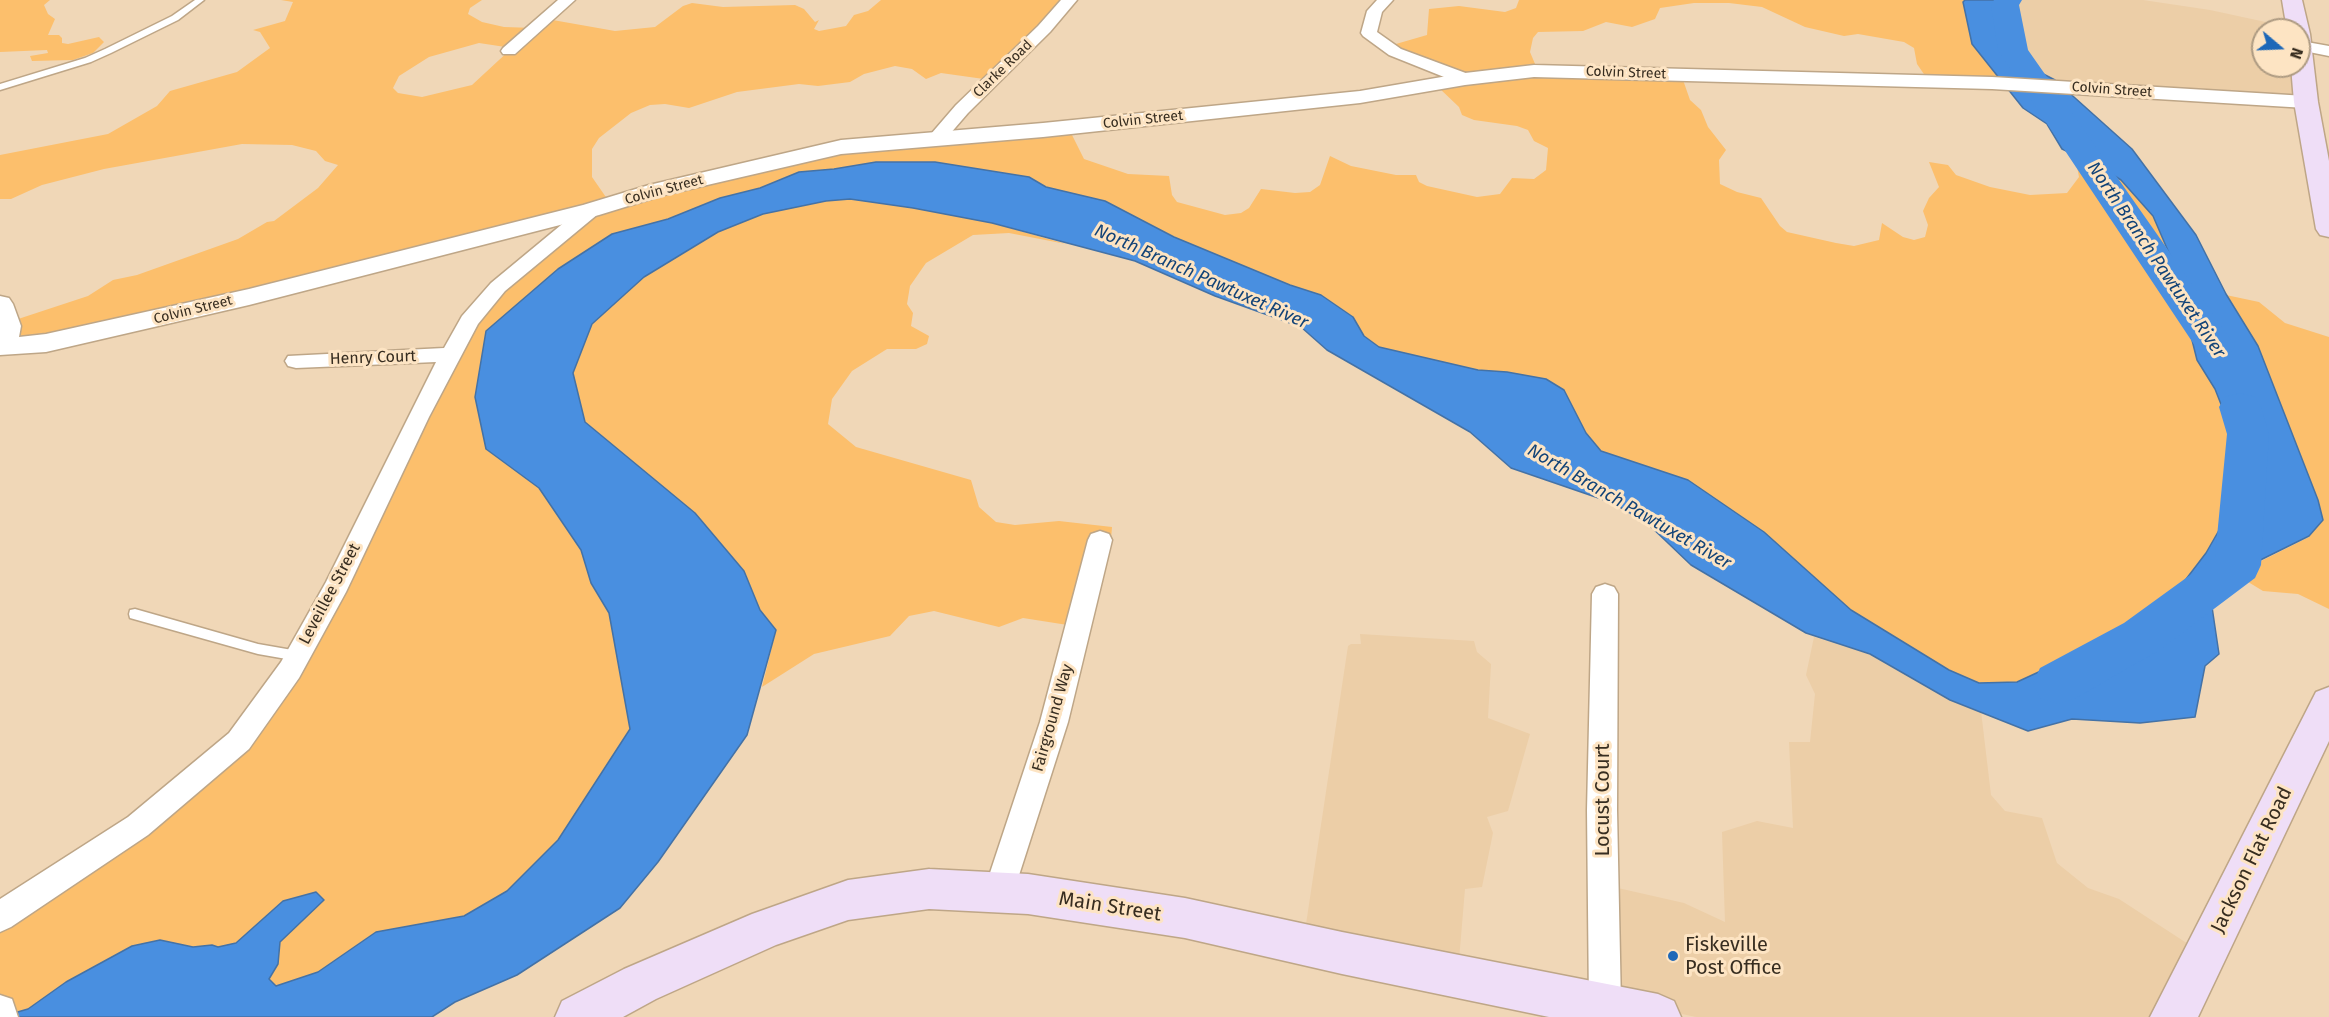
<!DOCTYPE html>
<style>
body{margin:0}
#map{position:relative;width:2329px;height:1017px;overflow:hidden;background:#f0d7b7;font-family:"Fira Sans",sans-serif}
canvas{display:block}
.north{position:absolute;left:2251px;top:18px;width:60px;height:60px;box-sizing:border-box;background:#fde4c3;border:2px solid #ae9b82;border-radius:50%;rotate:109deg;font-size:16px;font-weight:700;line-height:24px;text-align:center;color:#372d20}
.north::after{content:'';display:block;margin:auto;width:21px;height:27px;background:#1e68b8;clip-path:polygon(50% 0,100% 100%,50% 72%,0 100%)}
</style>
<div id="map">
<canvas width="2329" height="1017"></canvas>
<div class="north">N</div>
</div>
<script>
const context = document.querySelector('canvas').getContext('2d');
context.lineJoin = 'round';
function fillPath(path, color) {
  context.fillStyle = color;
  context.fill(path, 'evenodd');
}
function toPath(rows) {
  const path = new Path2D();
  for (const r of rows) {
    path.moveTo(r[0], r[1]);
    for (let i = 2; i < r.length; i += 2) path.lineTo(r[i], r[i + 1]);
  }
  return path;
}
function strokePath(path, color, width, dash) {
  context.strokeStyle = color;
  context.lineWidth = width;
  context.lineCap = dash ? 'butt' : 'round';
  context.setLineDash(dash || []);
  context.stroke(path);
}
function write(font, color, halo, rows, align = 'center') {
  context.font = font + ' "Fira Sans",sans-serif';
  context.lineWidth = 6;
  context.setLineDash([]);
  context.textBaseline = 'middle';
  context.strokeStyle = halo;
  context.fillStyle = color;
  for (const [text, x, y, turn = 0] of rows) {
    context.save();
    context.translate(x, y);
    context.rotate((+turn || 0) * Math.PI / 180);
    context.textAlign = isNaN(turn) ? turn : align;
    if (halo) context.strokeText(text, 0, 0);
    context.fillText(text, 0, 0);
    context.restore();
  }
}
fillPath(toPath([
 [2004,0,2143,0,2210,10,2298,29,2263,30,2263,66,2299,66,2307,102,2060,85,2055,80,2016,60,2002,8],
 [1360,634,1474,641,1477,652,1491,664,1488,718,1530,734,1508,811,1487,817,1493,833,1482,887,1465,889,1458,972,1303,944,1348,646,1351,644,1361,644],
 [1814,637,1870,654,1950,700,1981,711,1991,795,2005,811,2042,818,2057,863,2088,888,2119,899,2205,955,2176,1017,1696,1017,1607,998,1609,886,1684,903,1725,922,1722,832,1757,821,1793,828,1789,742,1810,742,1815,694,1806,675]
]), '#eccea7');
fillPath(toPath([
 [0,0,50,0,44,5,48,14,55,19,48,35,59,35,62,38,62,43,68,44,99,37,104,42,93,53,73,60,32,61,30,56,48,53,47,50,0,52],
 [281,0,482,0,470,8,468,14,482,22,504,27,534,28,547,19,615,31,655,27,683,6,692,3,723,7,795,5,804,9,815,22,819,20,814,29,819,31,846,26,854,15,868,11,881,0,1071,0,991,80,941,73,926,79,912,69,895,66,864,74,850,82,818,86,799,84,737,92,689,108,665,104,650,105,631,113,599,138,592,149,592,177,610,203,800,156,1069,129,1084,159,1128,174,1169,176,1172,195,1177,202,1225,215,1241,213,1249,208,1261,189,1295,193,1310,192,1320,185,1330,156,1351,166,1396,175,1416,175,1419,182,1427,186,1477,197,1500,194,1512,178,1534,179,1546,170,1548,148,1534,141,1528,130,1517,126,1474,120,1462,115,1459,107,1438,87,1458,81,1389,46,1427,35,1429,9,1459,6,1505,12,1516,8,1519,0,1965,0,1963,2,2002,83,1928,80,1917,64,1914,48,1904,42,1858,34,1844,36,1805,27,1762,7,1729,3,1694,3,1660,8,1655,19,1632,27,1606,22,1583,31,1538,32,1533,38,1530,52,1538,71,1682,77,1690,100,1701,110,1708,127,1726,150,1719,160,1720,184,1737,192,1761,198,1780,226,1787,232,1836,243,1854,246,1879,240,1882,223,1903,237,1914,240,1925,237,1928,225,1923,211,1929,198,1939,187,1929,162,1948,165,1956,175,1990,187,2030,195,2067,193,2079,177,2075,156,2101,167,2121,180,2153,216,2172,260,2197,360,2215,389,2250,478,2245,507,2226,519,2206,553,2138,642,2113,653,2056,664,2017,682,1979,683,1949,670,1851,610,1764,532,1688,480,1601,451,1586,433,1564,390,1507,372,1478,370,1379,347,1364,336,1353,317,1321,295,1290,285,1174,237,1105,201,1046,187,1029,177,935,162,799,172,760,188,720,198,668,219,486,449,539,488,581,550,591,583,609,613,630,729,558,840,507,891,464,916,376,932,318,972,276,986,269,979,278,964,280,942,323,900,283,901,236,943,206,950,132,946,66,982,17,1017,0,1017,0,921,244,739,472,320,583,217,10,347,0,307,9,322,88,296,113,280,137,275,238,239,267,222,274,221,318,188,338,165,325,161,316,151,292,145,242,144,104,169,42,185,11,199,0,199,0,155,108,134,157,106,170,91,237,72,270,48,260,32,253,30,285,21,293,2],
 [479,43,512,48,472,85,422,97,398,93,393,88,399,76,429,57],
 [850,199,913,208,992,223,1066,244,1009,233,973,235,926,263,910,286,907,304,913,313,911,326,929,336,927,344,916,349,887,349,852,371,832,399,828,424,856,447,971,480,979,507,996,522,1015,525,1059,521,1112,527,1111,539,1074,626,1023,618,999,627,934,611,909,616,890,636,814,654,762,687,776,630,760,610,744,571,695,513,584,422,573,373,592,324,644,277,718,232,763,214,826,201],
 [2226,295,2259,302,2285,323,2329,337,2329,609,2298,594,2263,591,2235,574,2309,537]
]), '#fcbf6c');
const water = toPath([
 [1965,0,2004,0,2002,8,2016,60,2055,80,2132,149,2196,235,2226,294,2258,346,2318,500,2323,520,2309,536,2230,575,2211,600,2219,654,2205,666,2195,717,2140,723,2072,719,2028,731,1950,700,1870,654,1806,633,1691,565,1647,523,1613,503,1511,468,1470,432,1327,350,1301,327,1215,296,1135,261,992,223,913,208,850,199,826,201,763,214,718,232,644,277,592,324,573,373,585,422,695,513,744,571,760,610,776,630,747,735,658,862,620,908,517,975,455,1002,432,1017,0,1017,28,1009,66,982,132,946,160,940,193,947,212,945,218,947,236,943,283,901,316,892,324,900,280,942,278,964,269,979,276,986,318,972,376,932,464,916,507,891,558,840,630,729,609,613,591,583,581,550,539,488,486,449,475,397,486,331,558,269,612,234,668,219,720,198,760,188,799,172,834,169,876,162,935,162,1029,177,1046,187,1105,201,1174,237,1290,285,1321,295,1353,317,1364,336,1379,347,1478,370,1507,372,1546,379,1564,390,1586,433,1601,451,1688,480,1764,532,1851,610,1949,670,1979,683,2017,682,2056,664,2113,653,2138,642,2206,553,2226,518,2245,507,2250,478,2215,389,2197,360,2172,260,2153,216,2121,180,2101,167,2062,149,2047,124,2023,108,1972,44,1963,2,1965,0]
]);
fillPath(water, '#498fe0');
strokePath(water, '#4472a6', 1.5);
fillPath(toPath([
 [1994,0,2022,0,2019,5,2028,50,2229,337,2235,346,2229,355,2215,359,2201,355,1998,50,1991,5,1994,0],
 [2240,393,2255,397,2261,407,2269,434,2261,565,2255,578,2158,651,2076,698,2058,704,2040,698,2033,683,2040,668,2124,623,2215,557,2227,434,2219,407,2225,397,2240,393]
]), '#498fe0');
const service = toPath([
 [195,0,204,0,178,20,111,53,91,62,0,90,0,84,85,58,105,49,172,16,195,0],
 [135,609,258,644,298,651,303,652,305,656,303,660,298,661,258,654,130,618,129,614,130,610,135,609]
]);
const minor = toPath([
 [558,0,575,0,515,54,503,54,501,51,503,48,558,0],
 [1061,0,1077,0,1050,32,968,113,943,142,931,142,928,138,931,134,956,105,1038,26,1061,0],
 [1377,0,1393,0,1382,12,1377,32,1401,49,1471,75,1473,79,1471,83,1459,83,1389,55,1363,36,1361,33,1367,11,1377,0],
 [2301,41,2329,46,2329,56,2299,50,2299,42,2301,41],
 [591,204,598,206,600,210,598,214,505,291,478,324,429,417,346,592,299,678,249,749,148,835,11,927,0,932,0,899,128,817,229,733,281,662,326,582,436,362,296,368,288,366,285,361,288,356,444,348,462,316,491,283,584,206,591,204],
 [1100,531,1109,534,1112,540,1068,722,1013,894,1009,904,998,908,987,904,983,894,1040,722,1088,540,1091,534,1100,531],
 [1605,584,1614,587,1618,594,1617,810,1621,1006,1617,1017,1593,1017,1589,1006,1587,810,1592,594,1596,587,1605,584],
 [0,995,12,999,18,1017,0,1017,0,995]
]);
const tertiary = toPath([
 [1534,65,1992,77,2306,96,2313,98,2317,102,2313,106,2306,108,1992,89,1534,77,1465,85,1360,103,1043,137,841,154,664,195,599,215,249,305,46,352,0,355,0,296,9,298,13,304,21,326,19,337,46,334,249,289,583,205,649,185,841,140,1043,123,1360,91,1465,73,1534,65]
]);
const secondary = toPath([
 [2282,0,2302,0,2310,34,2318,102,2329,161,2329,237,2320,235,2316,229,2294,102,2291,66,2299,66,2299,30,2287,30,2282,0],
 [2329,687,2329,741,2198,1017,2150,1017,2316,692,2329,687],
 [929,869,1028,874,1185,898,1342,932,1658,994,1674,1001,1681,1017,1549,1017,1342,974,1185,938,1028,914,929,909,848,920,776,945,656,999,623,1017,555,1017,562,1001,624,969,752,914,848,880,929,869]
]);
strokePath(service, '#bea687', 3);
strokePath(minor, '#bea687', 3);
strokePath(tertiary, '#bea687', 3);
strokePath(secondary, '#bea687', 3);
fillPath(service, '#fff');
fillPath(minor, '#fff');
fillPath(tertiary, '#fff');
fillPath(secondary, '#efdef7');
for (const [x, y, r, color] of [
 [1673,956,6,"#1e68b8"]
]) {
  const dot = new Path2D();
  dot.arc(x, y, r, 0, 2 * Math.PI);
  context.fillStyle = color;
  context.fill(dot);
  strokePath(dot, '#fde4c3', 2);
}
write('14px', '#372d20', '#fde4c3', [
 ["Clarke Road",1003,69,-44],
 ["Colvin Street",1626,73,2],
 ["Colvin Street",2112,90,4],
 ["Colvin Street",1143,120,-6],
 ["Colvin Street",664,190,-15],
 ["Colvin Street",193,310,-14]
]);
write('16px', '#372d20', '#fde4c3', [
 ["Henry Court",373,358,-2],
 ["Leveillee Street",330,594,-62],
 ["Fairground Way",1053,718,-74]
]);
write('italic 18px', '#124377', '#fde4c3', [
 ["North Branch Pawtuxet River",2156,260,56],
 ["North Branch Pawtuxet River",1201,277,24],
 ["North Branch Pawtuxet River",1629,507,30]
]);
write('20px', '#372d20', '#fde4c3', [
 ["Locust Court",1603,800,-90],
 ["Jackson Flat Road",2252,860,-64],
 ["Main Street",1110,907,9]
]);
write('20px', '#372d20', '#fde4c3', [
 ["Fiskeville",1685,945],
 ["Post Office",1685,968]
], 'left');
</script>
